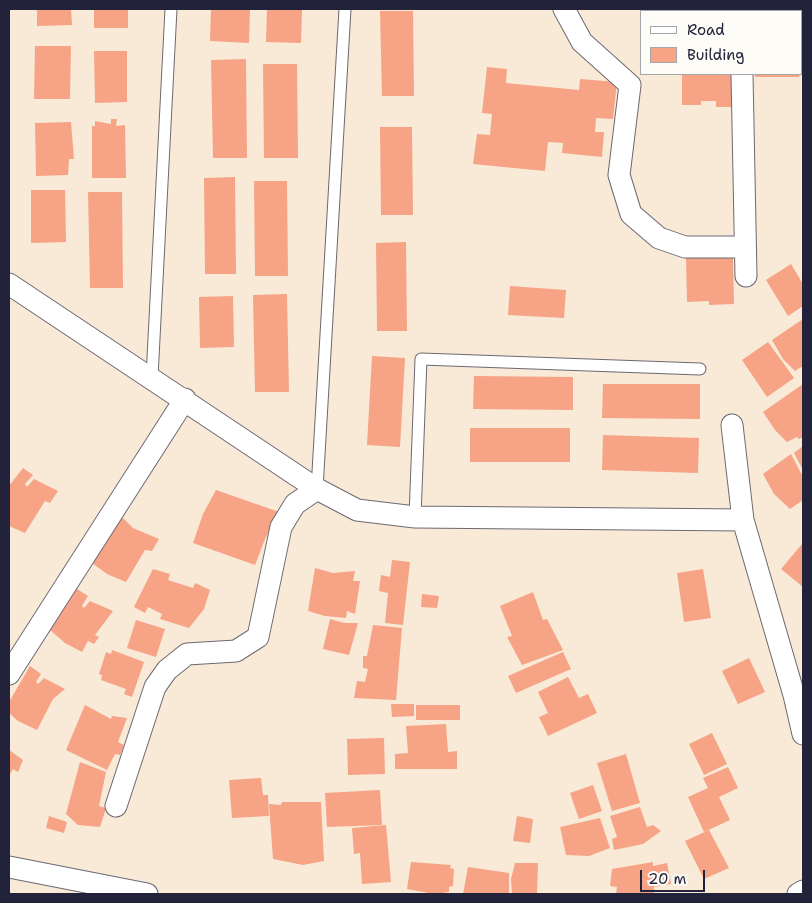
<!DOCTYPE html>
<style>
body{margin:0}
#map{position:relative;width:812px;height:903px;overflow:hidden;background:#f8ead7;font-family:"Shantell Sans",sans-serif}
canvas{display:block}
.frame{position:absolute;inset:0;border:10px solid #22223b;pointer-events:none}
.legend{position:absolute;left:640px;top:10px;width:162px;height:65px;box-sizing:border-box;background:#fdfcf7;border:1px solid #a5a5ac;margin:0;padding:6px 9px;list-style:none;font-size:15px;color:#22223b}
.legend li{display:flex;align-items:center;gap:10px;height:25px}
.legend b{width:25px;border:1px solid #a5a5ac}
.scale{position:absolute;left:640px;top:870px;width:65px;height:22px;box-sizing:border-box;border:2px solid #22223b;border-top:0;padding-left:6px;font-size:15px;line-height:18px;white-space:nowrap;color:#22223b;-webkit-text-stroke:4px #fdfcf7;paint-order:stroke}
</style>
<div id="map">
<canvas width="812" height="903"></canvas>
<div class="frame"></div>
<ul class="legend">
<li><b style="height:6px;background:#fff"></b>Road</li>
<li><b style="height:14px;background:#f6a386"></b>Building</li>
</ul>
<div class="scale">20 m</div>
</div>
<script>
const context = document.querySelector('canvas').getContext('2d');
context.lineJoin = 'round';
function fillPath(path, color) {
  context.fillStyle = color;
  context.fill(path, 'evenodd');
}
function toPath(rows) {
  const path = new Path2D();
  for (const r of rows) {
    path.moveTo(r[0], r[1]);
    for (let i = 2; i < r.length; i += 2) path.lineTo(r[i], r[i + 1]);
  }
  return path;
}
function strokePath(path, color, width, dash) {
  context.strokeStyle = color;
  context.lineWidth = width;
  context.lineCap = dash ? 'butt' : 'round';
  context.setLineDash(dash || []);
  context.stroke(path);
}
fillPath(toPath([
 [37,9,71,9,72,25,37,26],
 [94,9,128,9,128,28,94,28],
 [211,9,250,9,249,43,210,41],
 [267,9,302,9,301,43,266,42],
 [648,9,688,9,688,11,648,11],
 [380,11,413,11,414,96,382,96],
 [801,36,803,36,803,64,801,64],
 [35,46,71,46,70,99,34,99],
 [94,51,127,51,127,102,95,103],
 [246,59,247,158,213,158,211,60],
 [263,64,297,64,298,158,264,158],
 [487,67,507,69,506,83,579,90,580,79,617,82,613,119,596,118,595,132,604,132,602,157,562,153,563,143,548,142,545,171,473,164,477,134,490,135,492,114,482,113],
 [682,74,736,74,736,107,716,107,716,101,701,101,701,105,682,105],
 [755,74,800,74,799,77,755,77],
 [111,119,117,119,116,126,125,125,126,178,92,178,92,126,95,126,95,121,111,124],
 [71,122,74,159,69,159,68,175,36,176,35,123],
 [380,127,412,127,413,215,381,215],
 [235,177,236,274,205,274,204,178],
 [254,181,287,181,288,276,255,276],
 [31,190,65,190,66,242,31,243],
 [88,192,122,192,123,288,90,288],
 [406,242,407,331,377,331,376,243],
 [733,257,734,304,709,305,709,301,687,302,686,258],
 [791,264,803,284,803,306,788,316,766,280],
 [510,286,566,290,564,318,508,315],
 [287,294,289,392,255,392,253,295],
 [233,296,234,347,200,348,199,297],
 [803,319,803,366,795,371,783,359,772,340],
 [768,342,794,378,767,397,742,360],
 [372,356,405,358,400,447,367,445],
 [474,376,573,377,573,410,473,409],
 [603,384,700,384,700,419,602,418],
 [803,384,803,437,799,439,797,437,787,442,775,430,763,412],
 [470,428,570,428,570,462,470,462],
 [603,435,699,438,698,473,602,470],
 [803,446,803,470,794,453],
 [791,454,803,477,803,500,790,509,774,494,763,474],
 [23,468,33,475,25,484,27,487,34,479,58,491,50,503,45,501,25,533,9,526,9,486],
 [216,490,279,512,265,539,255,565,193,543,203,514],
 [121,516,133,528,159,539,152,551,145,550,126,582,107,574,92,563],
 [802,544,803,545,803,587,781,569],
 [392,560,410,562,403,625,385,623,388,593,379,591,381,575,390,577],
 [315,568,333,573,355,571,353,581,360,581,355,614,347,611,346,618,325,616,308,611],
 [153,569,170,574,168,580,193,588,195,583,210,590,204,609,189,628,160,619,162,614,148,607,145,613,134,607],
 [703,569,711,618,684,622,677,573],
 [77,589,88,596,82,606,84,608,90,601,113,611,95,635,99,637,94,644,88,641,82,652,65,643,50,630],
 [533,592,543,620,547,619,563,650,522,665,507,637,512,636,500,606],
 [422,594,439,596,437,608,421,607],
 [330,619,344,623,358,623,349,655,323,649],
 [136,620,165,629,156,657,127,648],
 [373,625,402,628,396,700,354,698,357,681,365,682,368,669,363,668,363,656,367,656],
 [112,650,144,662,132,697,124,694,126,689,101,680,102,675,99,674,106,652,111,654],
 [563,652,571,669,516,693,508,676],
 [749,658,765,692,738,704,722,671],
 [30,666,41,674,36,682,38,684,44,678,65,689,53,699,37,730,18,721,9,713,9,702],
 [568,677,579,698,588,694,597,713,548,736,539,717,548,713,538,692],
 [391,704,414,704,414,716,392,717],
 [85,705,111,719,112,716,127,718,118,742,124,745,120,755,115,754,107,770,66,750],
 [416,705,460,705,460,720,416,720],
 [446,724,448,752,457,751,457,769,395,769,395,754,408,753,406,726],
 [712,733,727,764,704,775,689,744],
 [384,738,385,774,348,775,347,739],
 [9,750,23,760,18,772,13,769,9,776],
 [626,754,640,803,612,811,597,763],
 [80,762,106,772,99,806,106,808,100,827,78,825,66,814],
 [728,767,738,788,719,797,730,820,704,832,688,797,708,788,703,778],
 [261,778,263,795,268,795,269,816,232,818,229,780],
 [593,785,602,811,579,819,570,793],
 [380,790,382,825,327,827,325,793],
 [282,802,321,802,324,861,303,865,273,859,269,804,281,805],
 [640,807,647,827,653,825,661,831,643,844,614,850,612,839,617,837,610,816],
 [49,816,67,822,64,833,46,828],
 [517,816,533,819,530,843,513,841],
 [600,818,610,848,589,856,566,855,560,827],
 [386,825,391,882,362,884,360,853,354,854,352,828],
 [709,830,729,868,704,879,685,841],
 [411,862,451,865,450,868,454,869,453,886,449,887,449,892,434,894,407,889],
 [653,862,653,866,667,863,671,884,654,887,654,894,616,894,617,887,610,886,612,869],
 [515,863,538,863,537,894,512,894,511,879],
 [468,867,509,873,509,894,463,894]
]), '#f6a386');
const service = toPath([
 [152,377,171,9],
 [317,489,345,9],
 [415,517,421,359,700,369]
]);
const minor = toPath([
 [564,9,582,42,630,85,619,175,631,214,659,238,685,247,745,247],
 [740,9,740,11],
 [742,74,746,276],
 [9,284,317,489,357,510,415,517,743,520],
 [732,425,743,520,794,695,803,734],
 [9,674,185,399],
 [116,806,155,687,167,670,187,654,236,651,258,637,281,527,295,504,317,489],
 [9,867,147,894],
 [798,894,803,891]
]);
strokePath(service, '#6d6872', 13);
strokePath(minor, '#6d6872', 23);
strokePath(service, '#fff', 11);
strokePath(minor, '#fff', 21);
</script>
